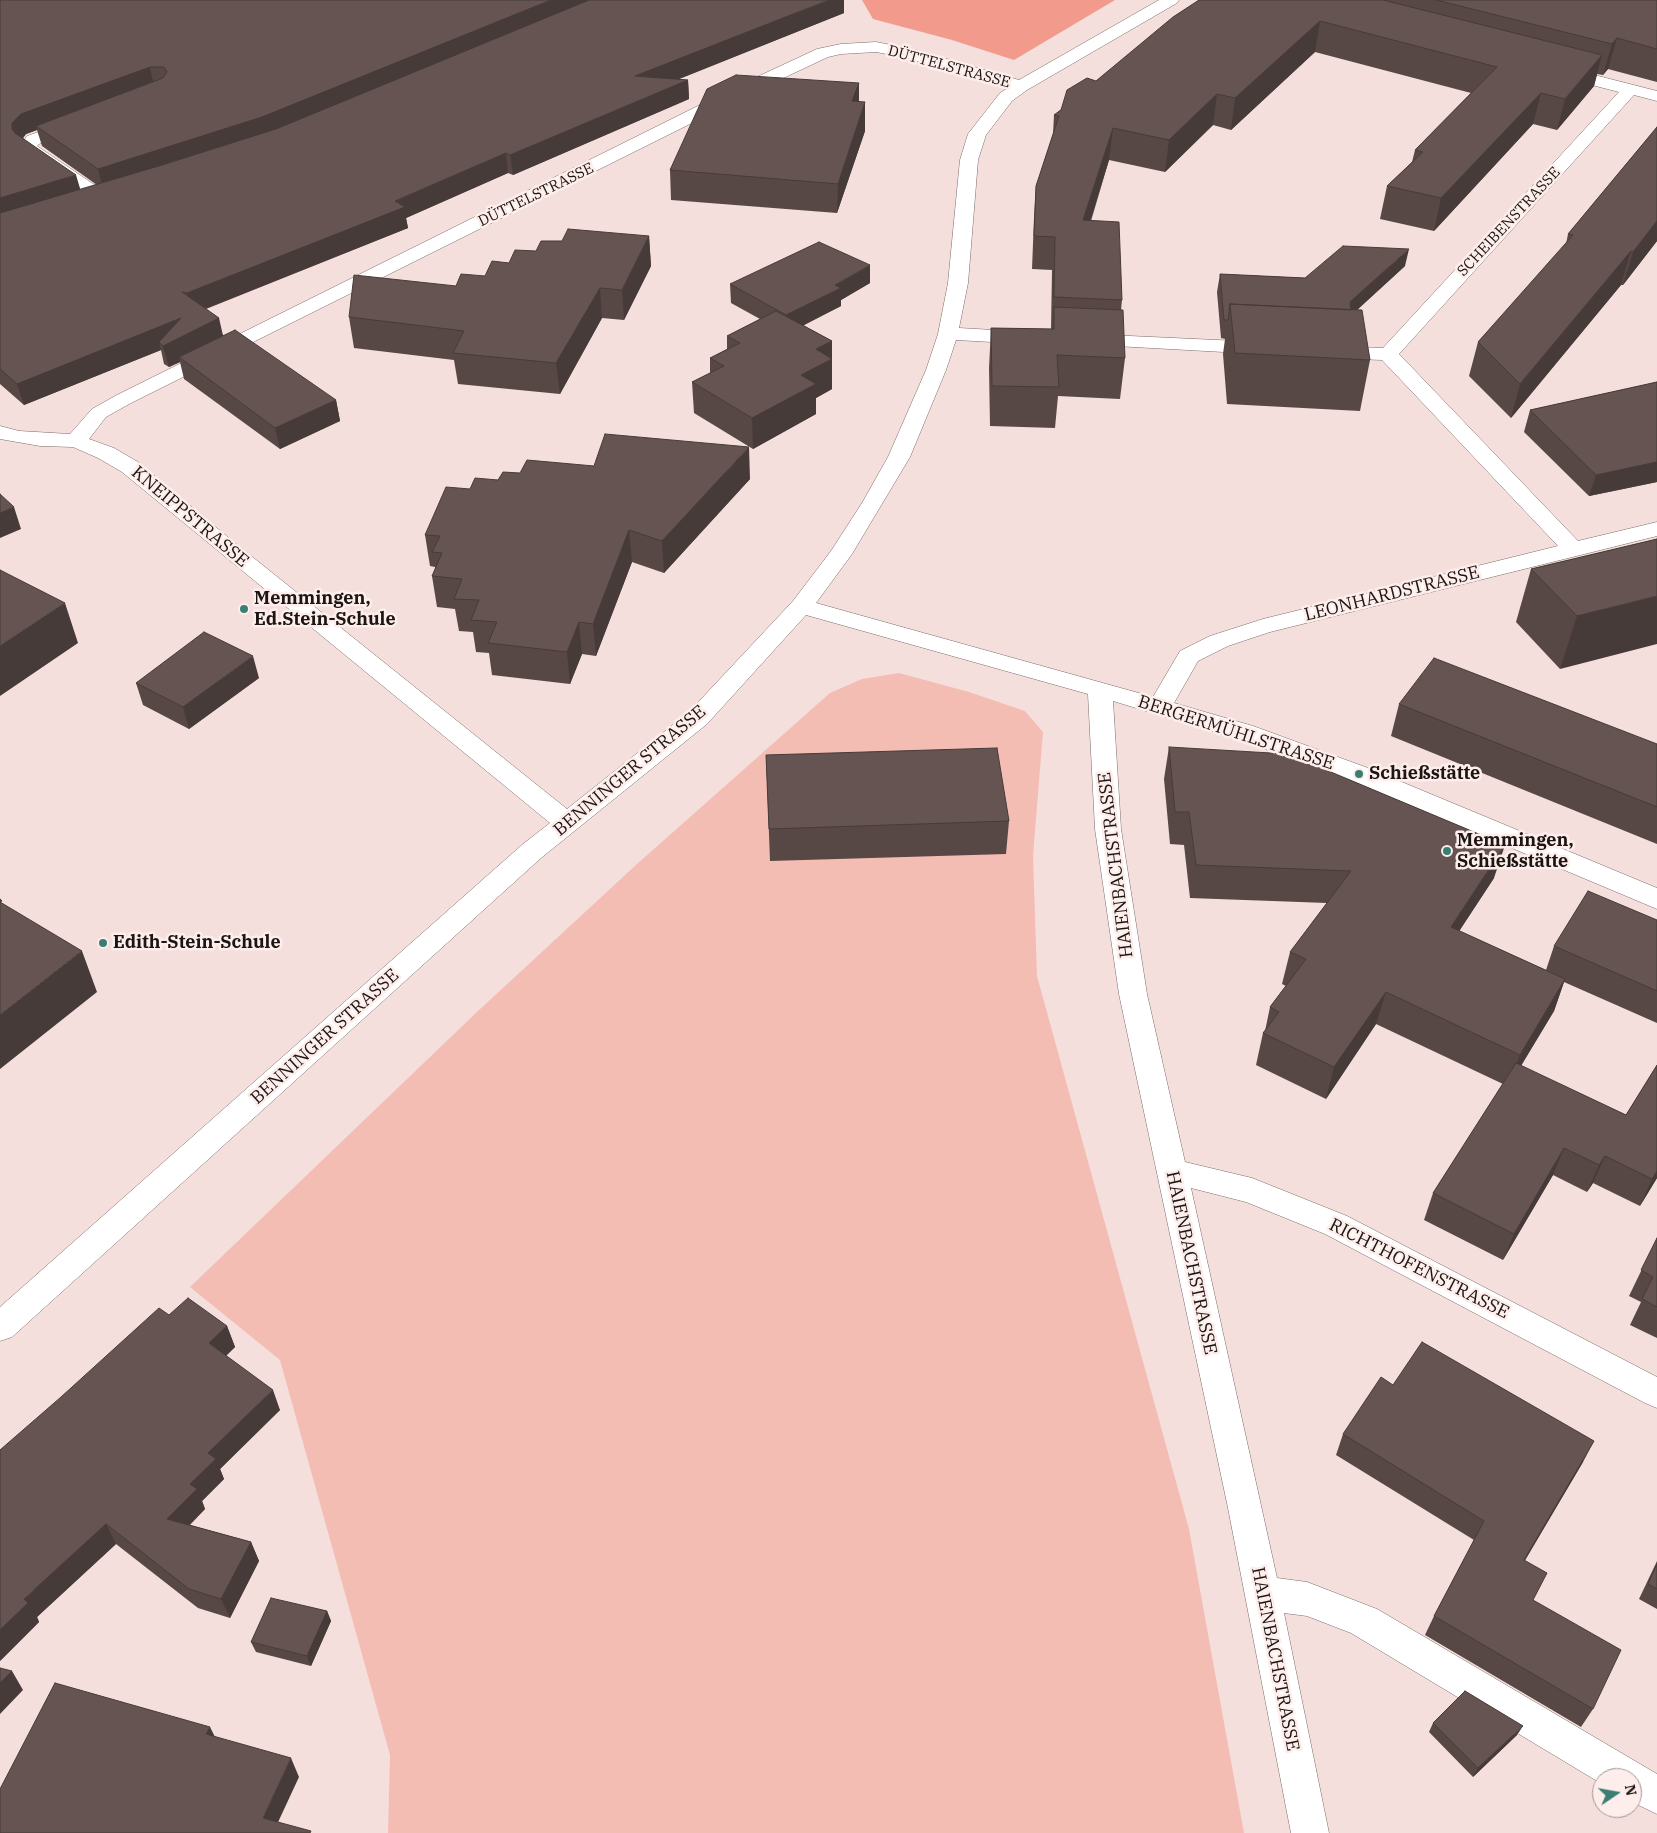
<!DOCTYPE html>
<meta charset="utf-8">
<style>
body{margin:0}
#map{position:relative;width:1657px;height:1833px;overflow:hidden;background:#f4dfdc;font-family:"IBM Plex Serif",serif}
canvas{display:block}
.north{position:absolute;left:1592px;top:1768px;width:50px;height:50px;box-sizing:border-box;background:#feeeeb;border:1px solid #a39795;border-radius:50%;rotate:78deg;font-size:14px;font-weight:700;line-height:20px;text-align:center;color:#1b1513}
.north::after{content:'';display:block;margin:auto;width:18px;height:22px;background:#3a7f74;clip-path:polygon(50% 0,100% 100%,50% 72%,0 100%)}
</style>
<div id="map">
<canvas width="1657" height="1833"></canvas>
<div class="north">N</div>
</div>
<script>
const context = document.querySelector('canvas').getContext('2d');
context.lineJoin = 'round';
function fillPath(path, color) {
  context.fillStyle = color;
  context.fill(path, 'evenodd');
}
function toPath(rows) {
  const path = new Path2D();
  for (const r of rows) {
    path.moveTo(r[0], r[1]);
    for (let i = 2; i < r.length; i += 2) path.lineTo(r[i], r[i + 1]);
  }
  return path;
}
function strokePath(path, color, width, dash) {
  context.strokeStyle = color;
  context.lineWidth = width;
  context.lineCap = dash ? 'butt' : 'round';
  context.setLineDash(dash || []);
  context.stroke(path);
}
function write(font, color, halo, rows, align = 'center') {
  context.font = font + ' "IBM Plex Serif",serif';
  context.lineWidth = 5;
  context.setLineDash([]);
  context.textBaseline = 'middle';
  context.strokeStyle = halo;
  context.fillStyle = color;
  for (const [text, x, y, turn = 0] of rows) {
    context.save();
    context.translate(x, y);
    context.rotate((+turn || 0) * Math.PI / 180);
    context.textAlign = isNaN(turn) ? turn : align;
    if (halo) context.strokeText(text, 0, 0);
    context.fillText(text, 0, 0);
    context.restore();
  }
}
fillPath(toPath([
 [899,673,969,692,1025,711,1043,732,1033,856,1037,976,1189,1529,1244,1833,388,1833,390,1755,280,1360,190,1287,478,1011,637,864,830,693,862,679]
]), '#f4bdb3');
fillPath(toPath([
 [862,0,1115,0,1014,60,952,40,873,19]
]), '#f29b8d');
const minor = toPath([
 [1159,0,1179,0,1177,3,1027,90,1012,101,986,135,978,160,968,283,959,328,1028,332,1035,334,1038,338,1035,342,1028,344,956,340,946,370,910,457,852,554,816,603,1153,697,1180,651,1210,636,1263,619,1558,546,1382,360,1333,358,1326,356,1323,352,1326,348,1333,346,1383,348,1619,92,1553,75,1551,71,1553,67,1559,66,1657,91,1657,101,1634,95,1399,354,1578,541,1657,522,1657,536,1270,632,1228,646,1198,661,1174,703,1253,726,1368,768,1657,888,1657,909,1350,780,1235,738,1113,701,1121,829,1147,994,1185,1162,1252,1178,1347,1216,1657,1377,1657,1408,1645,1403,1325,1234,1246,1202,1191,1188,1277,1578,1307,1582,1377,1609,1657,1774,1657,1814,1632,1802,1632,1778,1602,1778,1602,1784,1351,1633,1307,1616,1284,1613,1329,1833,1291,1833,1228,1508,1119,994,1095,829,1088,694,806,615,707,724,541,858,12,1337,0,1341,0,1307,523,844,550,823,122,472,98,458,73,447,40,446,0,439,0,426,19,431,70,434,92,409,117,395,744,83,817,49,841,44,876,42,916,50,1019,80,1159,0],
 [876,52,907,58,1008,88,1000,93,968,134,960,160,948,283,938,334,926,370,888,457,862,503,831,551,793,601,689,712,567,809,230,539,138,462,114,448,89,439,106,417,131,403,756,91,828,57,841,54,876,52],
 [75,119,81,120,84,124,81,128,39,144,37,146,108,194,110,198,108,202,101,204,94,202,22,152,19,148,27,136,75,119],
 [1086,334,1260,342,1267,344,1270,348,1267,352,1260,354,1079,344,1076,340,1079,336,1086,334]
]);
strokePath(minor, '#7d6c69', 1);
fillPath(minor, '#fff');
fillPath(toPath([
 [0,0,844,13,678,79,688,80,689,99,513,175,508,173,406,218,408,228,206,309,223,335,336,400,340,421,280,449,184,379,180,362,169,367,164,364,161,350,24,405,0,384],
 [37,130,42,146,97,185,80,190,23,138,26,134],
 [1199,0,1657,0,1657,82,1608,69,1603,75,1597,74,1594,86,1557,130,1533,124,1434,231,1380,219,1387,186,1412,162,1415,150,1471,93,1315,52,1231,130,1213,125,1165,172,1109,160,1091,221,1122,300,1121,310,1125,358,1120,399,1058,396,1055,428,990,426,989,368,991,328,1051,329,1052,270,1032,269,1034,218,1036,186,1053,134,1054,115,1096,81],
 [859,83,859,102,865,102,865,131,837,213,671,200,670,170],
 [1657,127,1657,241,1623,285,1621,285,1511,418,1469,376,1478,342,1566,244,1568,234],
 [649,236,651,266,624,320,602,318,560,394,458,384,454,360,354,348,349,317,456,286,485,276,509,263,562,241],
 [1405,266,1357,310,1370,360,1360,411,1227,404,1223,354,1225,339,1221,338,1217,292,1220,274,1305,278],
 [870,283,841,300,841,306,803,325,832,341,832,389,816,398,816,414,753,449,694,413,692,382,710,373,710,358,727,349,727,336,760,319,731,303,730,284],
 [1657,382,1657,482,1589,496,1524,432,1530,410],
 [594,466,750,479,664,573,632,562,596,656,582,654,570,684,492,675,489,653,476,652,473,632,459,631,455,609,437,607,432,576,435,569,435,567,430,566,425,535,470,489,520,473],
 [1657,539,1560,669,1516,622,1531,569],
 [259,678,189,729,143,705,136,683],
 [1399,704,1657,744,1657,844,1391,736],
 [1169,747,1494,878,1459,931,1546,970,1554,946,1657,920,1657,1023,1564,982,1554,1011,1521,1066,1626,1115,1657,1065,1657,1178,1640,1206,1593,1183,1587,1192,1553,1175,1503,1260,1424,1220,1433,1193,1503,1084,1376,1024,1326,1099,1256,1065,1263,1033,1265,1031,1270,1007,1286,986,1282,984,1290,952,1327,903,1190,898,1184,845,1170,844,1164,779],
 [766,755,1009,821,1006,854,770,861],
 [1657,1238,1657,1338,1630,1325,1641,1302,1629,1296],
 [169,1315,227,1326,235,1347,226,1356,280,1410,220,1469,224,1479,202,1501,205,1509,190,1525,251,1542,259,1561,230,1618,198,1608,116,1544,37,1617,39,1622,0,1661],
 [1393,1385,1583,1462,1525,1560,1533,1600,1593,1709,1581,1727,1425,1635,1434,1616,1474,1540,1336,1455,1343,1434],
 [1657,1561,1657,1609,1639,1599],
 [327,1611,331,1621,311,1666,256,1652,251,1642],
 [1433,1723,1517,1735,1473,1777,1429,1732]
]), '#574846');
fillPath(toPath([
 [551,0,599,0,266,137,103,189,98,169],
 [829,0,844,0,844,13,637,96,635,76],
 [1320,21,1315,52,1231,130,1235,98],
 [1617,38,1608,69,1603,75,1612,44],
 [1602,55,1594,86,1557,130,1565,99],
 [150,67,154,86,36,126,37,130,26,134,18,144,12,129,12,123,21,114],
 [688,80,689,99,513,175,510,155],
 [859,83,859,112,852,101],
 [1541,93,1533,124,1434,231,1441,198],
 [1217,94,1213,125,1165,172,1169,140],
 [865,102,865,131,837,213,838,184],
 [1113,128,1109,160,1080,253,1083,220],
 [506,153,508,173,406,218,408,228,192,314,187,293],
 [76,175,82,195,0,220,0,198],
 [1657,221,1657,241,1623,285,1633,252],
 [649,236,651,266,624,320,622,290],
 [1409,249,1405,266,1346,320,1350,302],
 [1631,251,1621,285,1511,418,1520,384],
 [870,265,870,283,841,300,841,306,787,334,786,315,835,285],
 [600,288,602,318,560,394,556,363],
 [181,318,219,318,224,340,179,357,180,362,169,367,163,346,159,342,161,350,24,405,17,384],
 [832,341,832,389,816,398,816,414,753,449,752,418,801,375,816,349],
 [336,400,340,421,280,449,275,428],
 [749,447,750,479,664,573,662,541],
 [1657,462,1657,482,1589,496,1596,475],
 [14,507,21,529,0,538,0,513],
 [629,530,632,562,596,656,593,624],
 [1657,596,1657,644,1560,669,1577,616],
 [65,603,78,643,0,696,0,646],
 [579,622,582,654,570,684,567,652],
 [253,656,259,678,189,729,183,707],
 [1505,845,1494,878,1441,959,1451,927],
 [82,951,97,992,0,1069,0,1015],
 [1565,979,1554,1011,1508,1087,1520,1055],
 [1386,992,1376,1024,1326,1099,1334,1067],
 [1564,1148,1553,1175,1503,1260,1514,1234],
 [1605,1156,1593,1183,1587,1192,1599,1165],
 [1657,1171,1657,1178,1640,1206,1652,1179],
 [227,1326,235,1347,217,1364,209,1343],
 [273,1390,280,1410,220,1469,224,1479,202,1501,205,1509,176,1538,167,1519,190,1484,208,1453],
 [1594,1441,1583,1462,1514,1579,1524,1560],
 [106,1524,116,1544,37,1617,39,1622,0,1661,0,1630,24,1599],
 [251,1542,259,1561,230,1618,221,1599],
 [327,1611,331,1621,311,1666,307,1656],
 [12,1671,23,1690,0,1714,0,1683],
 [1523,1726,1517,1735,1473,1777,1478,1768],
 [210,1727,219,1745,206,1734],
 [291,1758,299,1777,273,1833,263,1818]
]), '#473b39');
const building = toPath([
 [0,0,551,0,262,117,98,169,36,126,163,78,167,72,164,67,150,67,21,114,12,123,12,129,15,133,76,175,0,198,0,0],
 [589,0,829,0,635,76,688,80,510,155,506,153,395,201,405,207,187,293,182,292,219,318,163,346,159,342,181,318,17,384,0,369,0,213,162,165,276,129,589,0],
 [1199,0,1383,0,1602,55,1565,99,1541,93,1441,198,1387,186,1423,152,1415,150,1497,67,1320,21,1235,98,1217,94,1169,140,1113,128,1083,220,1119,222,1122,300,1054,297,1055,237,1034,236,1036,186,1059,116,1054,115,1061,110,1067,90,1087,78,1096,81,1173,17,1199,0],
 [1436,0,1657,0,1657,49,1617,38,1612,44,1436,0],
 [736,75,859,83,852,101,865,102,838,184,670,170,707,89,736,75],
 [1657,127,1657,221,1633,252,1631,251,1520,384,1478,342,1573,235,1568,234,1657,127],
 [568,229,649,236,622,290,600,288,556,363,453,353,464,331,349,317,354,275,456,286,461,274,485,276,492,261,509,263,515,250,536,251,541,241,562,241,568,229],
 [819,242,870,265,835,285,841,288,786,315,730,284,819,242],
 [1343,246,1409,249,1350,302,1351,310,1230,304,1228,320,1224,320,1220,274,1305,278,1343,246],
 [1230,304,1362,310,1370,360,1235,353,1230,304],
 [1054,307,1123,310,1125,358,1057,355,1059,387,992,386,991,328,1054,329,1054,307],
 [776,311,832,341,816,349,832,359,801,375,816,384,752,418,692,382,724,366,710,358,740,343,727,336,776,311],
 [235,330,336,400,275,428,179,357,235,330],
 [1657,382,1657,462,1596,475,1530,410,1657,382],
 [605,434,749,447,662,541,629,530,593,624,579,622,567,652,488,643,497,622,471,620,479,600,454,599,462,579,432,576,442,553,432,552,440,536,425,535,446,487,470,489,475,478,498,480,503,472,520,473,527,460,594,466,605,434],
 [0,494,14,507,0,513,0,494],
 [1657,539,1657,596,1577,616,1531,569,1657,539],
 [0,570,65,603,0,646,0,570],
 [204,632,253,656,183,707,136,683,204,632],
 [1434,658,1657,744,1657,807,1399,704,1434,658],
 [1169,747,1288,754,1505,845,1451,927,1565,979,1520,1055,1386,992,1334,1067,1263,1033,1279,1012,1270,1007,1306,959,1290,952,1351,871,1196,865,1189,812,1175,812,1169,747],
 [997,748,1009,821,769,829,766,755,997,748],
 [1588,891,1657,920,1657,991,1554,946,1588,891],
 [0,899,2,901,0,902,82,951,0,1015,0,899],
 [1516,1063,1626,1115,1657,1065,1657,1171,1652,1179,1605,1156,1599,1165,1564,1148,1514,1234,1433,1193,1516,1063],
 [1657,1238,1657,1307,1642,1299,1653,1277,1641,1270,1657,1238],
 [188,1298,227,1326,209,1343,273,1390,208,1453,216,1459,190,1484,197,1489,167,1519,251,1542,221,1599,189,1589,106,1524,24,1599,28,1603,0,1630,0,1450,61,1397,159,1308,169,1315,188,1298],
 [1422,1342,1594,1441,1524,1560,1547,1573,1533,1600,1621,1650,1593,1709,1434,1616,1484,1521,1343,1434,1381,1377,1393,1385,1422,1342],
 [1657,1564,1657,1589,1648,1584,1657,1564],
 [271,1598,327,1611,307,1656,251,1642,271,1598],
 [0,1668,12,1671,0,1683,0,1668],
 [55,1683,210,1727,206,1734,291,1758,263,1818,311,1831,310,1833,0,1833,0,1789,55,1683],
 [1465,1691,1523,1726,1478,1768,1433,1723,1465,1691]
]);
fillPath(building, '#655451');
strokePath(building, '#473b39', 1);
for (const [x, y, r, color] of [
 [244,609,5,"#3a7f74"],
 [1359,774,5,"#3a7f74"],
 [1447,851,5,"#3a7f74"],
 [103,943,5,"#3a7f74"]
]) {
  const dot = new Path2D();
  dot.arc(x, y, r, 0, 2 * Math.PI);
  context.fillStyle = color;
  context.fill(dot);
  strokePath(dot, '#feeeeb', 2);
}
write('15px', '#1b1513', '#feeeeb', [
 ["DÜTTELSTRASSE",949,67,15],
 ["DÜTTELSTRASSE",536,195,-26],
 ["SCHEIBENSTRASSE",1509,222,-47]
]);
write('18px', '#1b1513', '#feeeeb', [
 ["KNEIPPSTRASSE",190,517,40],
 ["LEONHARDSTRASSE",1392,594,-14],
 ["BERGERMÜHLSTRASSE",1236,733,18],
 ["BENNINGER STRASSE",630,771,-40],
 ["HAIENBACHSTRASSE",1116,865,-97],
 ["BENNINGER STRASSE",325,1037,-42],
 ["HAIENBACHSTRASSE",1191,1263,78],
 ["RICHTHOFENSTRASSE",1419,1269,27],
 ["HAIENBACHSTRASSE",1275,1659,79]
]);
write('bold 18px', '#1b1513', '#feeeeb', [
 ["Memmingen,",254,599],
 ["Ed.Stein-Schule",254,620],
 ["Schießstätte",1369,774],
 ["Memmingen,",1457,841],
 ["Schießstätte",1457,862],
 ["Edith-Stein-Schule",113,943]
], 'left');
</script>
